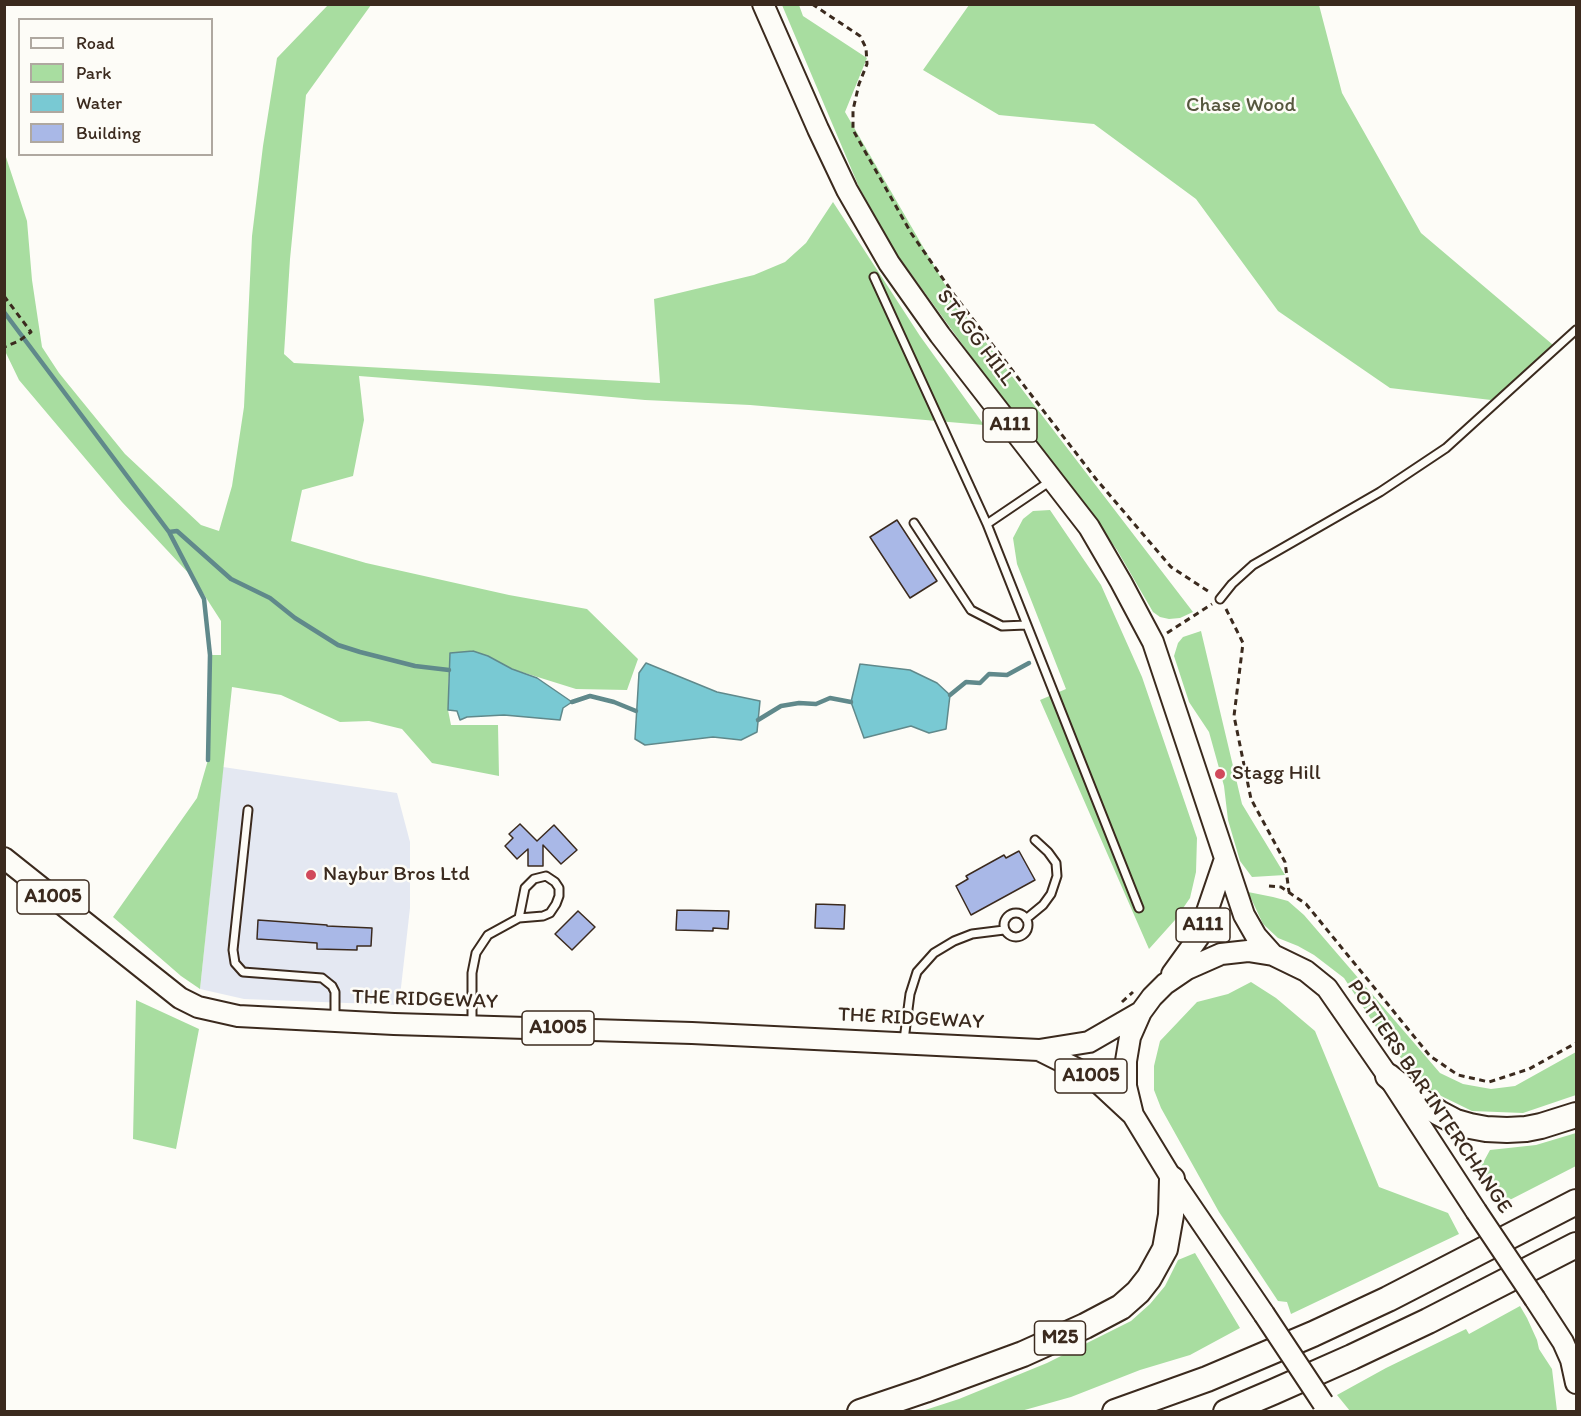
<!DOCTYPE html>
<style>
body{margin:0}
#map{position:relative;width:1581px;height:1416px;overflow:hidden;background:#fdfcf7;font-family:Itim,sans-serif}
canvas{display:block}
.frame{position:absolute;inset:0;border:6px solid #3b2a1e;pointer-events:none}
.legend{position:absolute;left:18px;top:18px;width:195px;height:138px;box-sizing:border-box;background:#fdfcf7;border:2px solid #afa8a0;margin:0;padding:8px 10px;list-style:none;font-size:18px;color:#3b2a1e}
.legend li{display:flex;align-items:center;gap:12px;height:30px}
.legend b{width:30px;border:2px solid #afa8a0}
</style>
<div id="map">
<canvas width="1581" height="1416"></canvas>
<div class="frame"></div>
<ul class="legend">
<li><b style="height:8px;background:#fdfcf7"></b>Road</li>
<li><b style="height:16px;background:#a8dda0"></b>Park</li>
<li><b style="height:16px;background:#79c9d3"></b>Water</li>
<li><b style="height:16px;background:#a9b8e7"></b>Building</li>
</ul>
</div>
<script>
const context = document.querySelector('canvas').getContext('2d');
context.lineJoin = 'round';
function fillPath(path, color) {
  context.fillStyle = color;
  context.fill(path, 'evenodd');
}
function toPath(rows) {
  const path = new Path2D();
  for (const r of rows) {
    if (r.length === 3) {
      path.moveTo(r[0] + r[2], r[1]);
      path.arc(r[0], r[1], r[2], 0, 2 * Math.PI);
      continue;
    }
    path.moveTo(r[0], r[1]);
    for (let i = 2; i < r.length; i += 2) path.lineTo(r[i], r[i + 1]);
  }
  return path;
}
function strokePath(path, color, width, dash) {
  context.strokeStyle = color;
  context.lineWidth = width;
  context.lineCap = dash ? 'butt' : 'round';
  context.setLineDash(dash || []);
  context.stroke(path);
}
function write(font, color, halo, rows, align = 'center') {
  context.font = font + ' Itim,sans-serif';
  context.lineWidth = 5;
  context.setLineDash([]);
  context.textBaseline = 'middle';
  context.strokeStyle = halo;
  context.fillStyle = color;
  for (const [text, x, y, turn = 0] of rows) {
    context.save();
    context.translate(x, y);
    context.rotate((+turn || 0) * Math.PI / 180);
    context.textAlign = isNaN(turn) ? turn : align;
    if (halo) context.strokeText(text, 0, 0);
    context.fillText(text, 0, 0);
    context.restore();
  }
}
fillPath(toPath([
 [223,767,397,793,410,842,410,908,399,1005,244,999,200,989]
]), '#e4e8f2');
fillPath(toPath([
 [328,5,371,5,306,95,290,259,284,354,294,363,660,383,654,299,754,275,785,262,806,243,833,202,920,336,984,425,750,405,645,400,488,386,359,376,364,420,353,476,302,490,291,541,366,563,509,595,587,609,638,659,627,690,576,689,512,669,488,656,473,651,450,653,448,695,448,710,451,725,498,725,499,776,432,763,402,729,369,721,340,722,281,695,232,687,200,989,181,976,113,917,197,798,208,760,210,655,221,655,221,621,194,579,122,502,19,380,5,351,4,151,27,221,32,280,42,347,59,373,125,454,201,525,219,531,232,486,244,407,252,236,263,146,277,58],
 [782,5,799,5,803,16,867,58,845,112,955,302,1193,612,1180,618,1169,619,1160,617,1153,612,1117,550,1061,473,1002,399,896,253,859,187],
 [969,5,1319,5,1342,93,1421,233,1559,350,1491,400,1390,388,1278,311,1196,199,1094,124,999,115,923,70],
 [1050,510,1101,585,1142,677,1197,838,1196,872,1190,898,1175,920,1149,949,1040,700,1066,689,1017,564,1013,538,1023,519,1033,511],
 [1201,631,1242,804,1285,875,1252,877,1240,861,1228,820,1224,786,1209,732,1189,702,1174,656,1178,643,1183,637],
 [1248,892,1273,897,1288,901,1304,915,1440,1073,1463,1084,1491,1089,1515,1086,1576,1052,1576,1095,1523,1113,1472,1111,1433,1092,1386,1042,1344,978,1314,955,1298,946,1278,938,1263,924],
 [1251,982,1276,998,1315,1031,1379,1187,1448,1213,1459,1234,1291,1314,1287,1302,1278,1301,1219,1212,1161,1108,1154,1090,1154,1066,1160,1041,1197,1002,1228,994],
 [136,1000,199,1029,176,1149,133,1139],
 [1576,1133,1576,1166,1498,1206,1478,1172,1490,1150,1536,1145],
 [1195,1253,1240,1328,1190,1355,1140,1370,1071,1397,1021,1411,922,1411,959,1399,1047,1363,1131,1321,1150,1304,1165,1286,1178,1260],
 [1520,1306,1527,1318,1537,1340,1539,1349,1552,1369,1557,1411,1350,1411,1337,1395,1386,1368,1466,1329,1469,1334]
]), '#a8dda0');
const water = toPath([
 [473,651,488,656,512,669,537,678,572,702,563,708,560,720,504,715,467,717,460,720,457,711,448,710,450,653,473,651],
 [646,663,717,692,760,701,757,732,741,740,713,737,645,745,635,739,639,673,646,663],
 [860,664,910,670,937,683,950,695,946,729,929,733,911,726,864,738,851,702,860,664]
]);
fillPath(water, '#79c9d3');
strokePath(water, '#60898b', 1.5);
strokePath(toPath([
 [4,312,169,532,204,599,210,655,208,760],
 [169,532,177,531,231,579,270,598,295,618,338,645,360,652,415,666,449,670],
 [950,695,966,682,980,683,989,674,1007,675,1029,663],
 [572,702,590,696,614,702,636,711],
 [758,720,781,706,799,703,816,704,830,698,851,702]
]), '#60898b', 4.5);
const building = toPath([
 [897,520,937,581,910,598,870,537,897,520],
 [520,824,537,841,554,825,577,850,561,864,543,845,543,866,528,866,528,849,517,859,505,846,513,838,509,834,520,824],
 [1019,851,1035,880,971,915,956,886,968,879,966,876,1004,855,1006,858,1019,851],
 [816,904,845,905,844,929,815,928,816,904],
 [677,910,729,911,728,929,713,928,713,931,676,930,677,910],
 [578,911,595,927,572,950,555,934,578,911],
 [258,920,327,925,327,926,372,928,371,946,357,946,357,950,317,949,317,943,257,939,258,920]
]);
fillPath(building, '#a9b8e7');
strokePath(building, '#3b2a1e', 1.5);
const service = toPath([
 [874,277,987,524,1139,908],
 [914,523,971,610,1002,626,1026,625],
 [987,524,1052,480],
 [1220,599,1232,584,1253,565,1380,492,1446,448,1576,330],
 [248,810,233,950,235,963,243,972,322,978,332,986,335,992,335,1019],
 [1016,925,12],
 [1026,919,1043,905,1051,894,1057,876,1056,863,1048,852,1035,840],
 [472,1025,472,973,476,953,488,935,519,918,525,888,534,879,546,876,555,882,559,888,559,896,556,904,550,913,543,916,519,918],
 [904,1040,910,994,917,972,934,953,954,941,972,934,1004,930]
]);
const primary = toPath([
 [763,4,818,129,847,190,889,263,940,335,1089,527,1121,582,1153,642,1244,915,1256,936,1273,955],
 [4,858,180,998,198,1007,238,1016,394,1024,692,1033,1039,1050,1089,1042,1141,1012],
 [1172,974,1198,938,1225,859],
 [1039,1050,1091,1076,1133,1115],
 [1535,1299,1563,1342,1571,1360,1576,1383],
 [1264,1314,1172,1179,1133,1115,1126,1086,1126,1061,1130,1037,1141,1012,1152,997,1165,984,1187,969,1221,954,1248,951,1273,955,1306,971,1327,988,1388,1076,1476,1211]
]);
const motorway = toPath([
 [1388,1076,1413,1096,1439,1113,1456,1122,1470,1126,1486,1129,1507,1130,1526,1129,1541,1126,1576,1115],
 [860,1412,925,1390,1023,1354,1085,1326,1121,1307,1138,1292,1149,1278,1165,1249,1171,1215,1172,1179],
 [1115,1412,1207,1379,1313,1334,1388,1299,1576,1202],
 [1226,1412,1273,1392,1352,1357,1428,1321,1576,1245]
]);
strokePath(service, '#3b2a1e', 11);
strokePath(primary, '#3b2a1e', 24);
strokePath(motorway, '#3b2a1e', 28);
strokePath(toPath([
 [812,4,860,36,866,48,867,64,859,84,853,110,853,130,911,233,955,296,1096,479,1171,567,1211,593],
 [4,296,31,332,19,341,4,347],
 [1226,609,1243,643,1234,716,1251,799,1285,862,1289,892],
 [1167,633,1212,604],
 [1269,886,1281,887,1306,904,1430,1056,1458,1075,1489,1082,1529,1069,1576,1043],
 [1122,1002,1133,992]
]), '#3b2a1e', 3, [6, 4.5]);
strokePath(service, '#fdfcf7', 7);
strokePath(primary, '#fdfcf7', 20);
strokePath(motorway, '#fdfcf7', 24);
const primaryBridge = toPath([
 [1476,1211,1535,1299],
 [1264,1314,1323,1403]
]);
strokePath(primaryBridge, '#3b2a1e', 24, []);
strokePath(primaryBridge, '#fdfcf7', 20);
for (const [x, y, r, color] of [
 [1220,774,6,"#d1495b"],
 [311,875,6,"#d1495b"]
]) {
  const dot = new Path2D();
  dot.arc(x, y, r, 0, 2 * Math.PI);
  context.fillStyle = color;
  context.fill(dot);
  strokePath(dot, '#fdfcf7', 2);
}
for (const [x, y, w] of [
 [1010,425,54],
 [53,897,72],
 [1203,925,54],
 [558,1028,72],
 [1091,1076,72],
 [1060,1338,51]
]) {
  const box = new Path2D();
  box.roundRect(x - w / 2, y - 17, w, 34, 4.5);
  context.fillStyle = '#fdfcf7';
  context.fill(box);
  strokePath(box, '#3b2a1e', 1.5);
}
write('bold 20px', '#3b2a1e', null, [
 ["A111",1010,425],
 ["A1005",53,897],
 ["A111",1203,925],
 ["A1005",558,1028],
 ["A1005",1091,1076],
 ["M25",1060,1338]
]);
write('21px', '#56573e', '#fdfcf7', [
 ["Chase Wood",1241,106]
]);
write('21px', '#3b2a1e', '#fdfcf7', [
 ["STAGG HILL",975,338,53],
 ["THE RIDGEWAY",425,1000,2],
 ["THE RIDGEWAY",911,1019,3],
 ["POTTERS BAR INTERCHANGE",1429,1097,56]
]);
write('21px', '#3b2a1e', '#fdfcf7', [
 ["Stagg Hill",1232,774],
 ["Naybur Bros Ltd",323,875]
], 'left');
</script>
